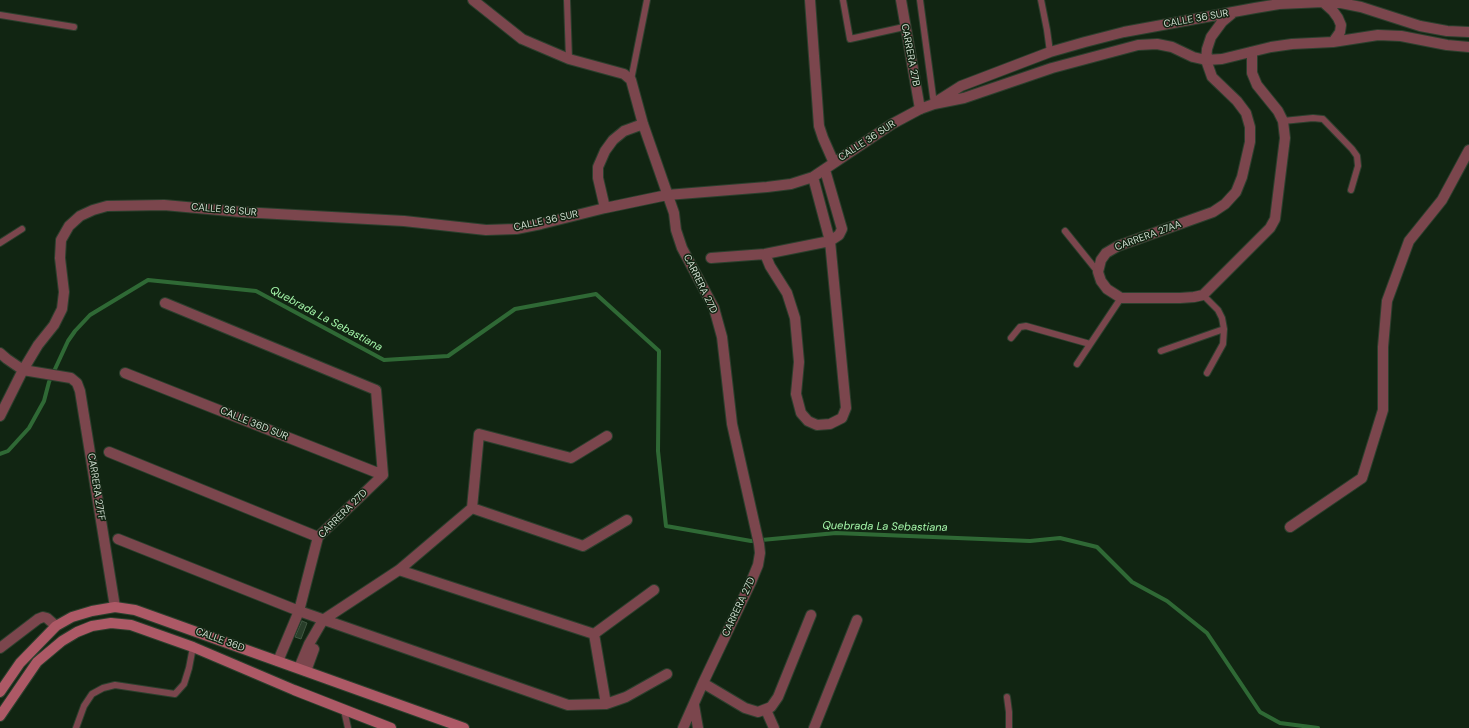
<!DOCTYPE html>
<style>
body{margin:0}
canvas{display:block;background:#112512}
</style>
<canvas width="1469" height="728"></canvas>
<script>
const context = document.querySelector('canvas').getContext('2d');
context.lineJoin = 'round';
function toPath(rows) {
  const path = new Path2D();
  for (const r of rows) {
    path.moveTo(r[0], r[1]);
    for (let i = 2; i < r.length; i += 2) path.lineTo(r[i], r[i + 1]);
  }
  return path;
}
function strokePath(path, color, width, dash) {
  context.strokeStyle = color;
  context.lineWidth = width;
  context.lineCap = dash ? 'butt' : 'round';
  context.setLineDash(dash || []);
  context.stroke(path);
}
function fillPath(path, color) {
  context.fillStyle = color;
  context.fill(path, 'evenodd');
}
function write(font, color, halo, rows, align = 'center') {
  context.font = font + ' "DM Sans",sans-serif';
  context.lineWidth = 3;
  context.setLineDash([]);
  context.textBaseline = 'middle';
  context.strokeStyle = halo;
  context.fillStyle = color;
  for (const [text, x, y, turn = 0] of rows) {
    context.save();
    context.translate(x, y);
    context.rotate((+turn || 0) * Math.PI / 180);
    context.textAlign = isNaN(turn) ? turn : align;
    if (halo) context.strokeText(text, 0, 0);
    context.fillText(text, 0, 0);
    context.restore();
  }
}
strokePath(toPath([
 [0,454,8,451,29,428,44,401,49,382,68,341,75,331,90,315,148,280,256,291,384,360,448,356,515,309,596,294,659,351,658,451,666,526,751,541,836,533,1030,541,1060,538,1097,547,1132,582,1167,601,1207,633,1260,712,1280,723,1318,728]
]), '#2f6935', 4);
const building = toPath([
 [302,621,307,623,301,639,295,637,302,621]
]);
fillPath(building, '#293e2a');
strokePath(building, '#415742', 1);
const service = toPath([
 [567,0,569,59],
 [843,0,850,39,904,27],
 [920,0,934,104],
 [1041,0,1047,30,1050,52],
 [0,15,74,27],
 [631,80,647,0],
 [1283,121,1313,118,1323,119,1352,149,1357,156,1358,166,1351,190],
 [1065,231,1098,272],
 [0,243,22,229],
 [1203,295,1218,310,1222,318,1224,329,1223,344,1207,373],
 [1011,338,1020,327,1026,326,1090,344],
 [1161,351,1224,329],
 [1077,364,1121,298],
 [1007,697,1009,712,1009,728],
 [344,710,348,728],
 [76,728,84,706,92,694,103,688,115,685,175,694,184,684,189,668,193,647]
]);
const minor = toPath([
 [473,0,522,39,569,59,624,74,631,80,643,124,674,213,676,230,682,248,714,308,722,337,732,424,759,544,760,553,758,565,751,582,703,683,683,728],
 [810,0,819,126,823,138,834,163],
 [1206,60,1212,77,1237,101,1246,113,1250,127,1250,142,1242,177,1236,192,1225,204,1213,212,1118,246,1106,253,1101,260,1098,272,1101,281,1107,289,1121,298,1180,298,1194,297,1203,295,1270,228,1275,219,1285,138,1283,121,1278,111,1257,85,1252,73,1252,52],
 [605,208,598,178,598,167,605,151,613,140,624,131,643,124],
 [765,254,770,266,787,293,795,318,799,362,796,394,801,413,808,421,817,425,830,424,842,418,846,408,830,241,813,177],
 [711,258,765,254,830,241,839,235,842,229,825,170],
 [165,303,376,390,383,475,318,537,299,611,278,661],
 [0,353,7,359,23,370,71,378,77,383,80,391,115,607],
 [125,373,383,475],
 [0,416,23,370,38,345,54,325,62,309,64,292,60,258,61,240,69,226,80,216,93,210,107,206,164,205,241,212,404,221,486,230,516,229,541,224,605,208,667,195,767,187,791,184,813,177,892,124,920,109],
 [109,452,318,537],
 [472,508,583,546,627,520],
 [1290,527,1362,478,1383,410,1383,347,1387,301,1409,241,1442,200,1469,150],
 [118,539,299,611,568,705,606,704,626,697,667,674],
 [399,570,594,634,606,704],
 [594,634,654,590],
 [0,648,38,619,43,617,47,618,56,626],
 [299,668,309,644,323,620,399,570,472,508,479,434,571,458,607,436],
 [306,671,314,649],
 [703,683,745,708,758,712,771,707,778,697,811,615],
 [694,705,698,728],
 [766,710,774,728],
 [814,728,857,620]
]);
const tertiary = toPath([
 [901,0,920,109,934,104,964,98,1052,68,1138,45,1157,44,1172,47,1193,57,1206,60,1222,59,1271,47,1292,44,1333,42,1378,35,1401,36,1447,45,1469,47],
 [1323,2,1333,11,1338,18,1341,25,1340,32,1333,42],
 [1206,60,1207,49,1211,37,1222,22,1234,12],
 [939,100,961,86,1050,52,1085,42,1124,32,1255,8,1279,4,1323,2,1341,3,1361,7,1420,26,1447,31,1469,32]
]);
const secondary = toPath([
 [0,692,20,663,56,626,72,617,92,611,115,607,135,610,464,728],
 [0,716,37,662,62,641,77,632,92,626,111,623,131,625,193,647,294,690,391,728]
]);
strokePath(service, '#2c3f2d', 8);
strokePath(minor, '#2c3f2d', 12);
strokePath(tertiary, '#2c3f2d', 12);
strokePath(secondary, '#2c3f2d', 12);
strokePath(service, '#7b464d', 6);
strokePath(minor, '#7b464d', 10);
strokePath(tertiary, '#7b464d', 10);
strokePath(secondary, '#ad5966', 10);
write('10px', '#d0ddd0', '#112512', [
 ["CALLE 36 SUR",1196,19,-10],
 ["CARRERA 27B",910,55,79],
 ["CALLE 36 SUR",867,141,-33],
 ["CALLE 36 SUR",224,210,5],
 ["CALLE 36 SUR",546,221,-12],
 ["CARRERA 27AA",1148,236,-20],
 ["CARRERA 27D",700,284,64],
 ["CALLE 36D SUR",254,424,22],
 ["CARRERA 27FF",96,487,81],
 ["CARRERA 27D",343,514,-45],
 ["CARRERA 27D",739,607,-65],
 ["CALLE 36D",220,640,20]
]);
write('italic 11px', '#a6f8ab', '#112512', [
 ["Quebrada La Sebastiana",326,319,28],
 ["Quebrada La Sebastiana",885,527,1]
]);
</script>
